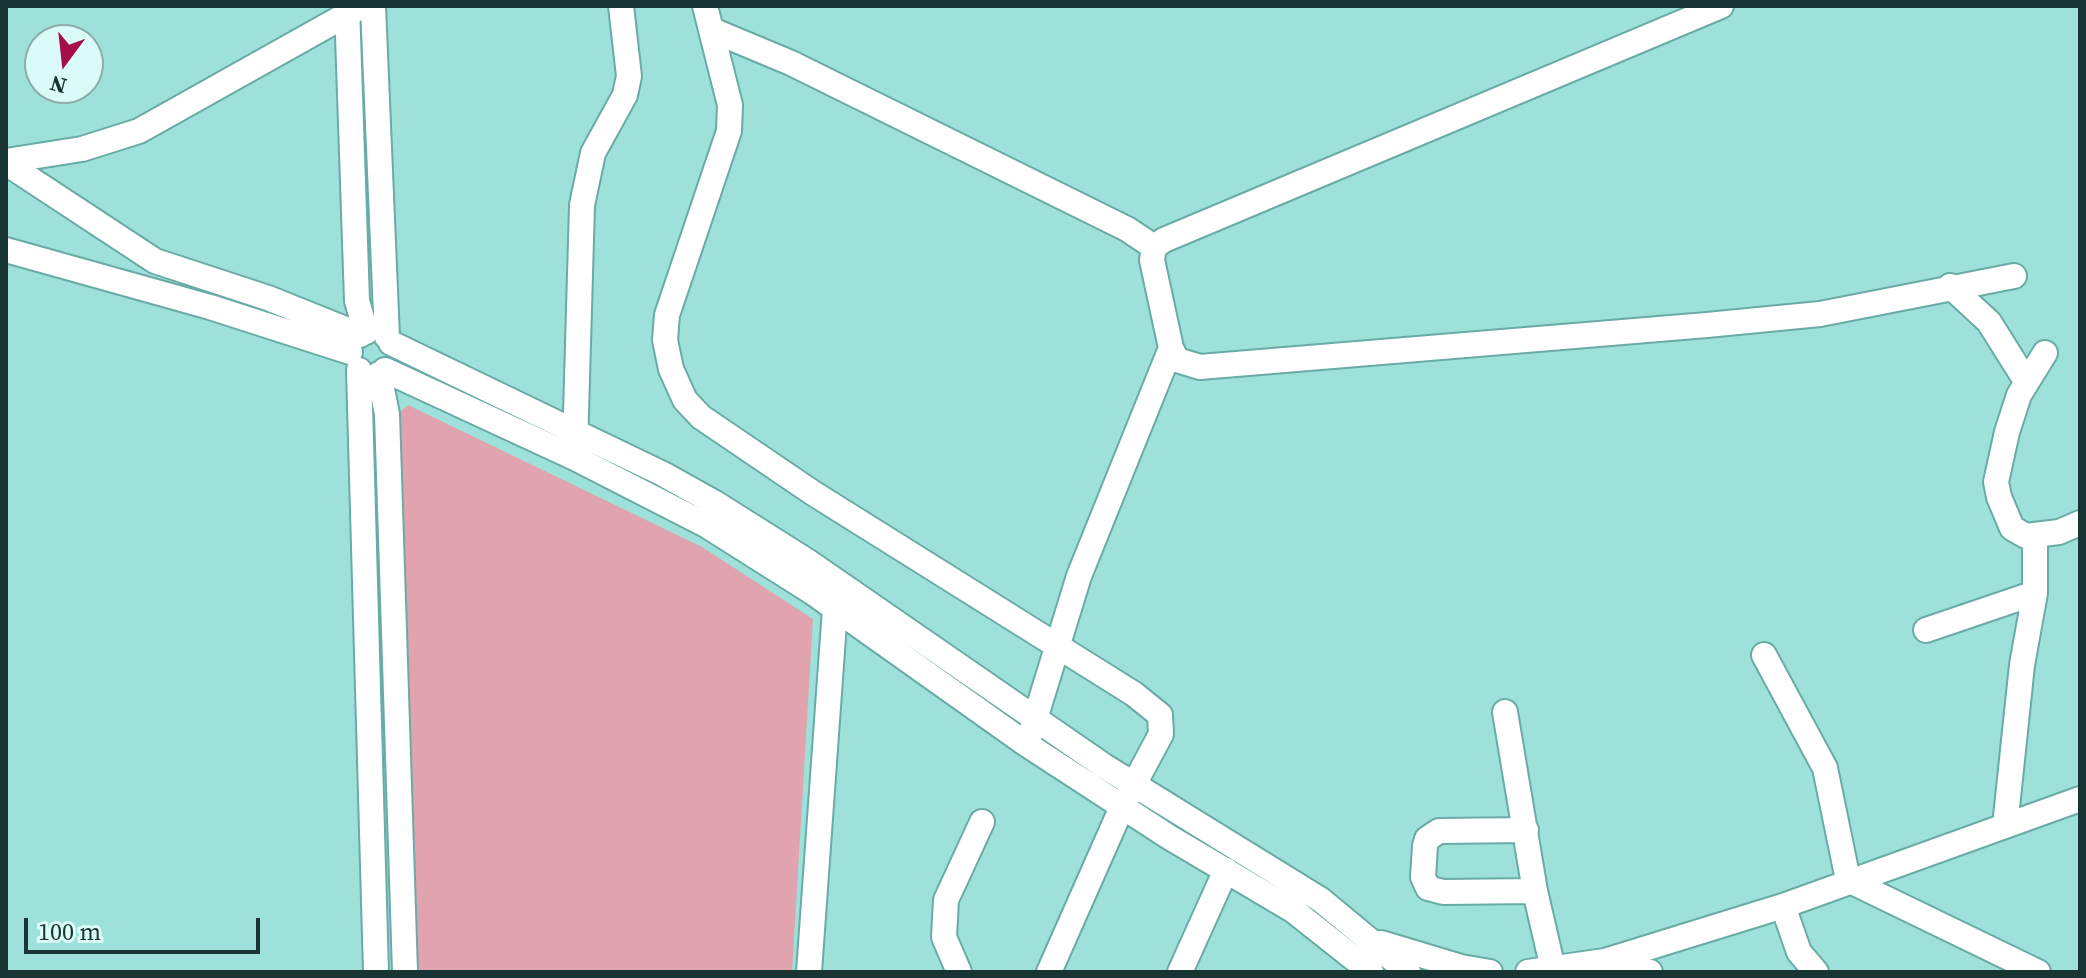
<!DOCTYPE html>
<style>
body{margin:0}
#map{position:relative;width:2086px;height:978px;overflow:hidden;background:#9de1da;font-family:"Source Serif 4",serif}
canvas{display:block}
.frame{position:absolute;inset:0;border:8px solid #193533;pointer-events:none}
.north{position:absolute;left:24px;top:24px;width:80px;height:80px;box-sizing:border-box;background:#dafbf7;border:2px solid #8daca9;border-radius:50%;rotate:195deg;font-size:22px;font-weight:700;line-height:32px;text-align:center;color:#193533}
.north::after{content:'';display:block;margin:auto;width:28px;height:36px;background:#a50e46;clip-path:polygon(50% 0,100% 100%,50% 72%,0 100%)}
.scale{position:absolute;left:24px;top:918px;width:236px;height:36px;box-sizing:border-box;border:4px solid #193533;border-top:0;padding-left:10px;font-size:24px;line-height:28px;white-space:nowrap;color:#193533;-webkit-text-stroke:6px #dafbf7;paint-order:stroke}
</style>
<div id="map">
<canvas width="2086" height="978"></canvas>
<div class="frame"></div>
<div class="north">N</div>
<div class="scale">100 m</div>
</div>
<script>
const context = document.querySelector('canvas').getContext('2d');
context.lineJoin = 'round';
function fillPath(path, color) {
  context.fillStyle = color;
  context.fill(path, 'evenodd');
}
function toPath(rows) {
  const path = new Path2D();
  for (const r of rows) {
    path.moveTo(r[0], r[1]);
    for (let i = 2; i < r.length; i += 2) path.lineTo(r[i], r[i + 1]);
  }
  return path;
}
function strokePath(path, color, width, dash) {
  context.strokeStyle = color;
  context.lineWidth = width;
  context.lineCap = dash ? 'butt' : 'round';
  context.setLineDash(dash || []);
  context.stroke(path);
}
fillPath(toPath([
 [408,405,702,547,813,619,792,972,412,972,394,417]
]), '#e1a4ae');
const minor = toPath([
 [347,6,357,301,366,332],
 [373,6,387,337],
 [705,6,730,105,729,131,667,315,665,340,671,369,685,400,701,417,813,493,1134,694,1160,715,1161,734,1122,807,1049,972],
 [1721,6,1164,240,1154,247,1152,260,1171,348,1177,360,1200,367,1707,325,1820,314,2014,276],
 [712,30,791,63,1127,229,1154,247],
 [6,161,82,149,139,131,362,6],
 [6,163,155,261,268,298,360,335],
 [6,250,210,307,350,352],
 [1950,286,1989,322,2026,381],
 [391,343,663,474,715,503,807,561,1104,766,1321,900,1408,972],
 [2045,353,2019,395,2007,432,1996,482,1999,497,2012,528,2026,536,2059,532,2080,523],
 [359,370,376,972],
 [385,370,575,458,706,525,812,592,1026,744,1169,837,1294,911,1371,972],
 [379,374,387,414,405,972],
 [575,448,582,205,593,153,625,95,629,76,621,6],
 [1926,630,2035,593],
 [1764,655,1825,768,1848,880,2038,972],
 [1505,712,1535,891,1553,969],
 [1031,732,1079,576,1171,348],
 [2005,826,2022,665,2035,593,2035,536],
 [1526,830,1439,831,1427,839,1425,846,1423,877,1428,888,1443,892,1535,891],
 [1783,906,1799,952,1816,972],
 [1381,943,1461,967,1490,972],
 [1606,961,1650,972],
 [809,972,836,595],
 [959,972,944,937,946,900,982,822],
 [1180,972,1226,870],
 [1528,972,1605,961,1783,906,2080,799]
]);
strokePath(minor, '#69aba5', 28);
strokePath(minor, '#fff', 24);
</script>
